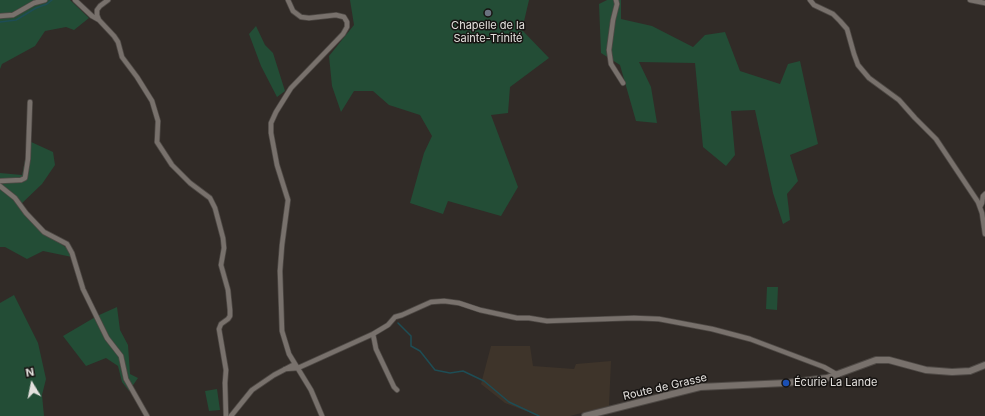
<!DOCTYPE html>
<meta charset="utf-8">
<style>
body{margin:0}
#map{position:relative;width:985px;height:416px;overflow:hidden;background:#312b27;font-family:Inter,sans-serif}
canvas{display:block}
.north{position:absolute;left:12px;top:364px;width:40px;height:40px;-webkit-text-stroke:3px #171412;paint-order:stroke;rotate:350deg;font-size:11px;font-weight:700;line-height:16px;text-align:center;color:#e4e1de}
.north::after{content:'';display:block;margin:auto;width:14px;height:18px;background:#e4e1de;clip-path:polygon(50% 0,100% 100%,50% 72%,0 100%)}
</style>
<div id="map">
<canvas width="985" height="416"></canvas>
<div class="north">N</div>
</div>
<script>
const context = document.querySelector('canvas').getContext('2d');
context.lineJoin = 'round';
function fillPath(path, color) {
  context.fillStyle = color;
  context.fill(path, 'evenodd');
}
function toPath(rows) {
  const path = new Path2D();
  for (const r of rows) {
    path.moveTo(r[0], r[1]);
    for (let i = 2; i < r.length; i += 2) path.lineTo(r[i], r[i + 1]);
  }
  return path;
}
function strokePath(path, color, width, dash) {
  context.strokeStyle = color;
  context.lineWidth = width;
  context.lineCap = dash ? 'butt' : 'round';
  context.setLineDash(dash || []);
  context.stroke(path);
}
function write(font, color, halo, rows, align = 'center') {
  context.font = font + ' Inter,sans-serif';
  context.lineWidth = 3;
  context.setLineDash([]);
  context.textBaseline = 'middle';
  context.strokeStyle = halo;
  context.fillStyle = color;
  for (const [text, x, y, turn = 0] of rows) {
    context.save();
    context.translate(x, y);
    context.rotate((+turn || 0) * Math.PI / 180);
    context.textAlign = isNaN(turn) ? turn : align;
    if (halo) context.strokeText(text, 0, 0);
    context.fillText(text, 0, 0);
    context.restore();
  }
}
fillPath(toPath([
 [491,346,530,346,533,366,574,369,576,364,611,361,609,406,570,416,539,416,505,403,481,384]
]), '#3e342a');
fillPath(toPath([
 [0,0,70,0,89,18,74,30,66,27,45,31,35,46,2,64,0,69],
 [350,0,529,0,522,30,549,58,510,87,508,113,491,115,518,187,501,216,448,201,443,214,410,203,424,153,432,136,420,115,389,105,373,91,354,91,341,112,332,86,329,56,354,25],
 [607,0,621,0,621,19,652,26,693,47,705,35,725,32,740,71,780,84,788,64,800,61,818,144,790,155,798,181,787,194,790,220,783,224,773,193,755,110,731,111,735,155,726,166,703,147,695,63,639,62,651,87,657,123,636,121,620,65,601,53,599,4],
 [256,26,265,45,273,53,285,91,277,97,261,66,249,34],
 [29,141,53,152,55,165,42,184,19,206,40,230,67,248,72,257,43,251,27,259,5,247,0,247,0,173,22,175],
 [767,287,778,287,777,310,766,309],
 [14,295,38,343,46,379,42,395,44,416,0,416,0,303],
 [117,307,120,330,128,345,130,374,138,378,129,391,122,382,118,366,106,358,86,366,63,336,97,316],
 [217,389,220,410,209,411,205,391]
]), '#234d36');
strokePath(toPath([
 [0,22,16,20,36,8,47,4,52,0],
 [398,323,411,336,411,346,420,351,435,370,450,373,463,371,484,381,509,402,539,416]
]), '#1e4d55', 1.5);
const street = toPath([
 [75,0,92,16,99,20,114,36,118,42,122,57,137,77,152,101,158,121,157,142,172,165,190,183,210,198,215,208,223,238,224,248,221,265,228,290,230,310,230,316,228,319,221,324,219,329,226,370,225,383,226,416],
 [288,0,293,11,301,17,309,18,336,15,344,17,347,22,347,27,343,34,291,88,276,112,271,123,271,133,277,165,288,200,282,245,280,271,282,331,289,354,311,390,322,416],
 [616,0,617,4,613,20,609,50,611,64,623,83],
 [810,0,814,5,833,14,840,21,847,29,854,54,858,65,869,78,899,100,915,118,936,139,978,202,982,213,985,234],
 [970,0,985,3],
 [0,16,13,15,34,3,45,0],
 [99,20,97,15,97,10,100,6,108,0],
 [0,181,21,180,25,178,28,159,30,102],
 [0,186,15,198,26,213,44,232,67,244,72,253,83,289,107,338,121,356,126,379,147,416],
 [980,207,982,203,983,196,985,194],
 [373,334,376,349,394,387,397,390],
 [285,369,298,368,373,334,388,325,395,317,402,315,431,302,444,301,459,303,480,310,517,318,529,318,547,321,634,318,659,319,712,329,750,339,824,367,838,375],
 [231,416,252,390,274,375,295,364]
]);
const secondary = toPath([
 [585,416,700,387,786,383,827,378,876,360,889,360,926,370,952,372,970,371,985,365]
]);
strokePath(street, '#4e4945', 6);
strokePath(secondary, '#4e4945', 8);
strokePath(street, '#78716c', 4.5);
strokePath(secondary, '#78716c', 6);
for (const [x, y, r, color] of [
 [488,13,4,"#6b7280"],
 [786,383,4,"#1a4fb4"]
]) {
  const dot = new Path2D();
  dot.arc(x, y, r, 0, 2 * Math.PI);
  context.fillStyle = color;
  context.fill(dot);
  strokePath(dot, '#171412', 1.5);
}
write('11px', '#e4e1de', '#171412', [
 ["Chapelle de la",488,26],
 ["Sainte-Trinité",488,39],
 ["Écurie La Lande",794,383,"left"]
]);
write('11px', '#e4e1de', '#171412', [
 ["Route de Grasse",665,387,-13]
]);
</script>
